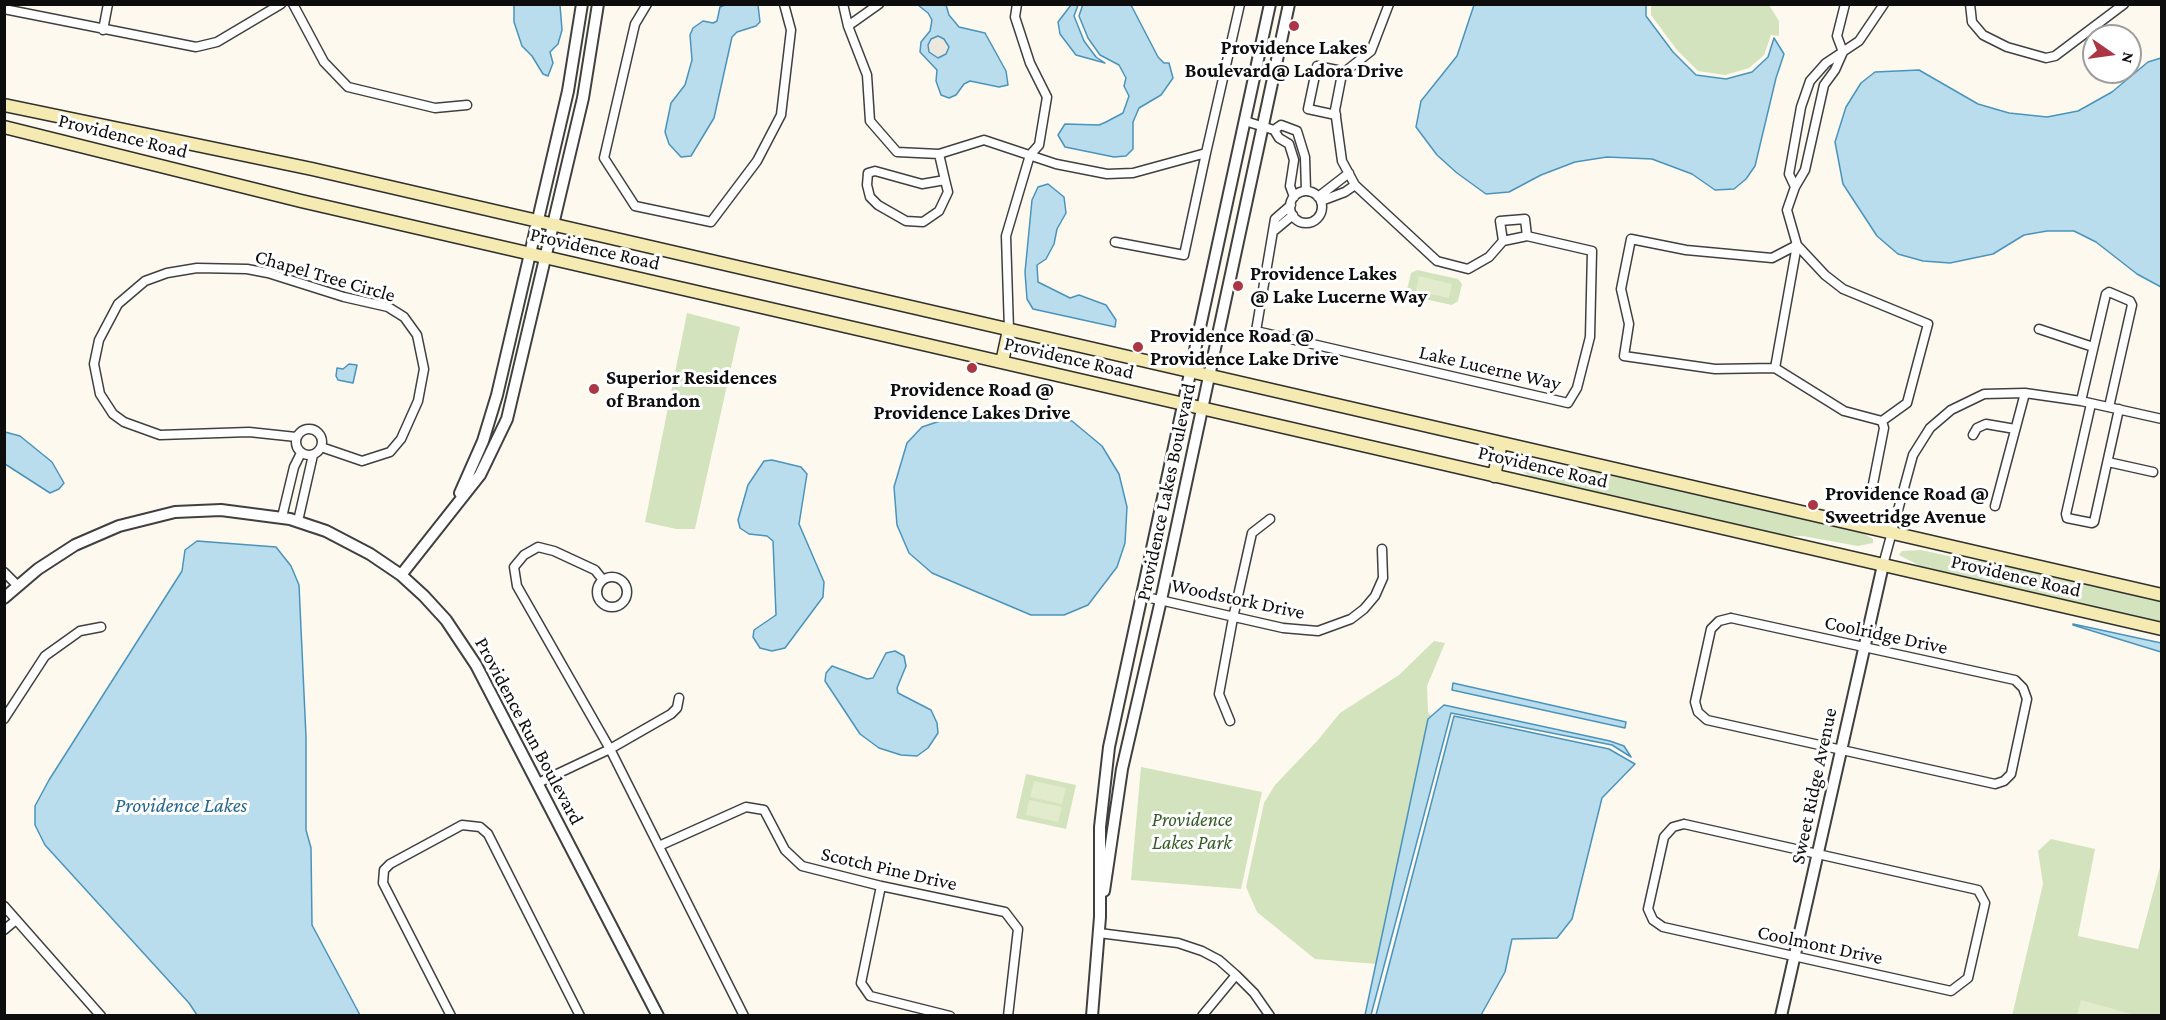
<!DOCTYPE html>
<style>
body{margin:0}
#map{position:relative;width:2166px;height:1020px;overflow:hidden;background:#fdf9ef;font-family:"Crimson Pro",serif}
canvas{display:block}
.frame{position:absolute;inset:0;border:6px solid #0d0d0d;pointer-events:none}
.north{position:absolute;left:2082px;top:24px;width:60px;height:60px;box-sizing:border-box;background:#fff;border:2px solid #9e9e9e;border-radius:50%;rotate:103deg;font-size:16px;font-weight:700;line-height:24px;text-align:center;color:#0d0d0d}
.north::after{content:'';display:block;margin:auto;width:21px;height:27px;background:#aa3743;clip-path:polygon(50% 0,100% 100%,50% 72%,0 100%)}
</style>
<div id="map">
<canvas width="2166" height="1020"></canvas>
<div class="frame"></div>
<div class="north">N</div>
</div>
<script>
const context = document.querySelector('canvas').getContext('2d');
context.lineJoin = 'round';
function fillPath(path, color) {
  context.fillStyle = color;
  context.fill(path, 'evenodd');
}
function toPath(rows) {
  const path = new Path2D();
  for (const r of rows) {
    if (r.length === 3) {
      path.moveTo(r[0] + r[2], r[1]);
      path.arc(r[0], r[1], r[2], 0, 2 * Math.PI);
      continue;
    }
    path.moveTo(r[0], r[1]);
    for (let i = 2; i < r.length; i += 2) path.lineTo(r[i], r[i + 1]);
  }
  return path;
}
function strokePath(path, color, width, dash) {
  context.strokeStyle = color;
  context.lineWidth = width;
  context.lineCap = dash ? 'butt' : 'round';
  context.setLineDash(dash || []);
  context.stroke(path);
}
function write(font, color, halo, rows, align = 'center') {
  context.font = font + ' "Crimson Pro",serif';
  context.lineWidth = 6;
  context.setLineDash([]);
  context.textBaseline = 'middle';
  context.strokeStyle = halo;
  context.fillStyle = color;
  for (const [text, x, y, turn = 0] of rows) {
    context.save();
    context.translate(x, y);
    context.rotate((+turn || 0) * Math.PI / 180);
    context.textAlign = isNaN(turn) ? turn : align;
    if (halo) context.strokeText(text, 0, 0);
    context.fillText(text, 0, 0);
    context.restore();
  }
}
fillPath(toPath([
 [1651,5,1769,5,1779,21,1779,36,1771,35,1764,55,1749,68,1725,75,1698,71,1677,50,1651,15],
 [1417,270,1458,279,1462,284,1458,301,1452,305,1410,296,1407,290,1411,273],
 [687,313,740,327,695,529,676,529,645,522],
 [1531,462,1583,471,1605,471,1857,530,1873,539,1873,543,1858,546,1803,536,1780,536,1537,480,1512,466,1513,463],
 [1921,550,1971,561,1992,560,2161,599,2161,623,1928,570,1899,555,1902,551],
 [1434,641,1445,643,1427,686,1428,712,1431,716,1376,964,1315,959,1257,912,1246,887,1264,803,1275,785,1318,740,1340,713,1399,675],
 [1141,767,1262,792,1241,889,1131,880],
 [1026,774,1076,785,1066,829,1016,818],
 [2051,839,2095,849,2078,936,2138,949,2161,863,2161,1015,2012,1016,2043,884,2038,851]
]), '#d2e3bd');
fillPath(toPath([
 [1419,276,1452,284,1449,298,1416,291],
 [1034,781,1066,788,1062,804,1030,797],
 [1029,800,1062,807,1058,822,1026,815],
 [2081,1000,2135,1015,2077,1015]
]), '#e3ebcd');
fillPath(toPath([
 [938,47,11]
]), '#ece8de');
const water = toPath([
 [727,4,758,5,760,22,756,26,737,32,732,37,714,118,691,156,681,157,669,144,665,132,671,103,685,85,692,60,690,35,693,28,703,21,713,23,717,21,720,7,727,4],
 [1083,4,1131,5,1158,57,1164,63,1169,63,1173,78,1161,95,1139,108,1133,122,1133,149,1126,156,1114,157,1065,147,1058,135,1065,124,1099,125,1106,122,1123,113,1129,96,1124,86,1126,78,1119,65,1100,55,1088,38,1079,16,1083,4],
 [514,5,560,5,562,30,558,44,550,52,553,63,548,76,543,74,532,56,522,46,514,22,514,5],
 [918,5,946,5,949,15,959,27,985,33,1006,71,1008,85,999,87,970,81,964,84,956,95,949,98,941,95,936,81,937,70,920,52,921,42,930,31,932,20,928,13,918,5],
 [938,36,944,39,949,47,946,54,938,58,929,52,928,45,931,39,938,36],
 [1071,5,1078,5,1074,16,1084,41,1096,57,1105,63,1076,55,1060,34,1058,22,1071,5],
 [1474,5,1646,5,1646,16,1673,52,1696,75,1726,79,1752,72,1768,57,1774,38,1784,54,1776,78,1755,166,1746,179,1734,189,1715,190,1692,174,1652,159,1607,157,1575,162,1541,175,1509,192,1486,194,1457,173,1437,155,1416,127,1421,101,1457,56,1474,5],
 [2161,58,2161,287,2137,274,2096,242,2074,231,2047,231,2024,235,1993,254,1950,263,1923,261,1898,254,1877,236,1843,184,1835,142,1846,107,1861,83,1875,72,1919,70,1978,104,2009,113,2047,117,2078,111,2112,92,2148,62,2161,58],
 [1048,184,1064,197,1066,213,1057,229,1054,244,1046,259,1037,265,1038,282,1070,298,1079,295,1106,305,1116,320,1115,327,1033,309,1027,299,1025,272,1032,200,1038,187,1048,184],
 [349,364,357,365,353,383,338,380,336,376,337,368,343,369,349,364],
 [1023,411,1072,421,1102,446,1119,474,1127,507,1125,543,1117,567,1088,605,1064,615,1031,615,932,573,909,553,897,525,894,487,907,443,922,427,952,417,1023,411],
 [5,432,20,436,52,462,64,483,59,489,50,493,5,464,5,432],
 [772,460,801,467,807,474,799,524,824,582,823,597,785,648,772,651,760,648,753,637,754,630,776,615,773,541,767,536,749,534,740,528,738,520,748,485,764,461,772,460],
 [197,541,276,547,291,566,299,585,306,737,306,830,311,848,312,925,360,1015,197,1015,189,1003,45,845,35,825,35,806,49,780,182,571,185,550,197,541],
 [2073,624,2161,643,2161,652,2073,625,2073,624],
 [895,651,904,656,906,666,897,688,898,693,931,710,937,723,938,733,928,748,917,756,901,755,879,748,860,734,825,681,826,673,832,666,867,679,873,678,886,653,895,651],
 [1453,683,1626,722,1625,728,1452,690,1453,683],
 [1444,705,1610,741,1624,746,1631,757,1612,745,1451,713,1371,1015,1365,1015,1428,719,1444,705],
 [1454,716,1609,749,1635,764,1602,798,1572,919,1557,938,1512,939,1505,972,1481,1015,1376,1015,1454,716]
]);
fillPath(water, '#baddee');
strokePath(water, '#4a94bb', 1.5);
const minor = toPath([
 [293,4,324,62,348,87,435,108,467,105],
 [647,4,635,24,604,158,635,206,711,222,757,161,781,115,791,30,784,4],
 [843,4,848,26,867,75,870,121,897,152,939,154,984,140,1056,164,1107,174,1133,173,1206,153,1240,4],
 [1970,4,1972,22,1983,35,2007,47,2046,58,2055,56,2124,4],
 [4,9,196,47,217,42,281,4],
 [848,26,879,4],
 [103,30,108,4],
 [1843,52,1837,36,1845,4],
 [1336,115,1308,109,1317,66,1337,70,1342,74],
 [1245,121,1274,130,1279,138,1289,144,1294,160,1290,186,1294,197],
 [1274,130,1281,125,1297,131,1305,157,1306,191],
 [939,154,945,180,948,192,939,211,923,222,906,221,878,205,870,197,867,185,868,173,875,171,922,184,945,180],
 [1795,187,1789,174,1801,107,1810,81,1826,63,1859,41,1884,4],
 [1306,207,16],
 [1318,197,1349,173],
 [1321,201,1345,192,1355,185],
 [1291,205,1275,219,1256,331,1568,403,1577,388,1590,337,1592,251,1527,236,1503,241,1489,257,1468,269,1437,261,1355,185,1342,161,1335,110,1342,74,1371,51,1389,4],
 [1275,230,1293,215],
 [1631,239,1686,250,1772,258,1797,245,1825,275,1843,289,1928,324,1907,403,1882,421,1844,411,1775,368,1715,369,1624,356,1629,324,1621,289,1631,239],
 [1503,241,1500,221,1525,219,1527,236],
 [1115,242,1184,255,1206,153],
 [2039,329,2093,347],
 [1009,330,1006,236,1030,155,1039,145,1047,97,1030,63,1015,17,1017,4],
 [1775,368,1797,245,1787,210,1795,187,1805,170,1824,85,1835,70,1843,52],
 [2081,401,2106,294,2109,292,2130,301,2132,305,2109,407],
 [2091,404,2066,514,2067,518,2092,523,2094,522,2119,409],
 [309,442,13],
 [1973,435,1977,428,1986,424,2015,429],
 [296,437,249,432,160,435,124,422,113,414,100,394,94,364,99,340,118,304,145,281,167,273,197,268,247,269,268,273,344,297,388,307,404,317,417,335,424,369,418,401,401,439,390,452,362,461,321,447],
 [2108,462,2153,472],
 [1873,484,1884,428,1882,421],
 [1995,506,2025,393],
 [282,517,294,467,301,453],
 [298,521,313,455],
 [1883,565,1913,455,1930,428,1951,410,1984,394,2025,393,2081,401,2162,419],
 [4,572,17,585],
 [612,592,15],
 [603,580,595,570,554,551,538,547,524,555,514,567,517,586,610,749,744,1016],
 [1142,596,1283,628,1318,631,1351,619,1364,609,1375,596,1383,578,1382,549],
 [1731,618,2015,680,2023,688,2027,699,2011,774,2004,781,1995,784,1707,720,1698,712,1695,702,1711,629,1719,621,1731,618],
 [4,719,45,656,80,631,101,627],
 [1230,721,1219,694,1233,618,1252,533,1270,519],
 [538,783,610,749,671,714,677,708,679,698],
 [1684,824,1978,890,1985,903,1968,978,1951,991,1663,927,1653,920,1648,909,1664,837,1673,827,1684,824],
 [659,846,746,807,764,810,785,850,802,866,881,886,1005,912,1018,929,1008,1016],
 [881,886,861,983,870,996,950,1016],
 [4,906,101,1016],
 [4,930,16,920],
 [1099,933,1178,943,1202,951,1219,960,1236,975,1254,993,1270,1016],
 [451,1016,383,883,384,870,390,864,462,825,480,827,488,834,580,1016],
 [1202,1016,1236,975]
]);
const tertiary = toPath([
 [460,493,483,441,497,395,568,91,582,4],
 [401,575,480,475,507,419,583,98,598,4],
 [4,598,38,569,75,545,119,526,175,512,221,510,290,519,326,531,370,554,401,575,424,596,446,620,476,665,658,1016],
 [1104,891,1122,769,1161,600,1289,4],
 [1092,1016,1100,917,1100,827,1109,747,1270,4],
 [1781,1016,1883,565]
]);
const secondary = toPath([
 [4,105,312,169,2162,595],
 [4,127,301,201,2162,629],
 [1002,362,1009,330],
 [1494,476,1501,443]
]);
strokePath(minor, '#404040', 11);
strokePath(tertiary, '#404040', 14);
strokePath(secondary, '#2f2f2f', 15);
strokePath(minor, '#fff', 8);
strokePath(tertiary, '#fff', 10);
strokePath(secondary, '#f4eab2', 12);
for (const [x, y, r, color] of [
 [1294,26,6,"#aa3743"],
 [1238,286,6,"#aa3743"],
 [1138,347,6,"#aa3743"],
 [972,368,6,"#aa3743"],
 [594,389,6,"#aa3743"],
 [1813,505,6,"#aa3743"]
]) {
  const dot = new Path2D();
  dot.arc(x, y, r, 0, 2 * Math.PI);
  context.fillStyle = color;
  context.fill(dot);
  strokePath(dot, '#fff', 2);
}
write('bold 20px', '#0d0d0d', '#fff', [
 ["Providence Lakes",1294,48,"center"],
 ["Boulevard@ Ladora Drive",1294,71,"center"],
 ["Providence Lakes",1250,274],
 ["@ Lake Lucerne Way",1250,297],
 ["Providence Road @",1150,336],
 ["Providence Lake Drive",1150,359],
 ["Superior Residences",606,378],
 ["of Brandon",606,401],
 ["Providence Road @",972,390,"center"],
 ["Providence Lakes Drive",972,413,"center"],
 ["Providence Road @",1825,494],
 ["Sweetridge Avenue",1825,517]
], 'left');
write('20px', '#0d0d0d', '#fff', [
 ["Providence Road",123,136,14],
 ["Providence Road",595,249,13],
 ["Chapel Tree Circle",325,276,16],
 ["Providence Road",1069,358,13],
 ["Lake Lucerne Way",1490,368,13],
 ["Providence Road",1543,467,13],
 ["Providence Lakes Boulevard",1166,492,-78],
 ["Providence Road",2016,576,13],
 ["Woodstork Drive",1238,599,12],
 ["Coolridge Drive",1886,635,12],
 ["Providence Run Boulevard",529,731,62],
 ["Sweet Ridge Avenue",1814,786,-78],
 ["Scotch Pine Drive",889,869,13],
 ["Coolmont Drive",1820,945,12]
]);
write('italic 20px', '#345c26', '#fff', [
 ["Providence",1192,820],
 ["Lakes Park",1192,843]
]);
write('italic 21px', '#26668e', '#fff', [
 ["Providence Lakes",181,806]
]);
</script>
